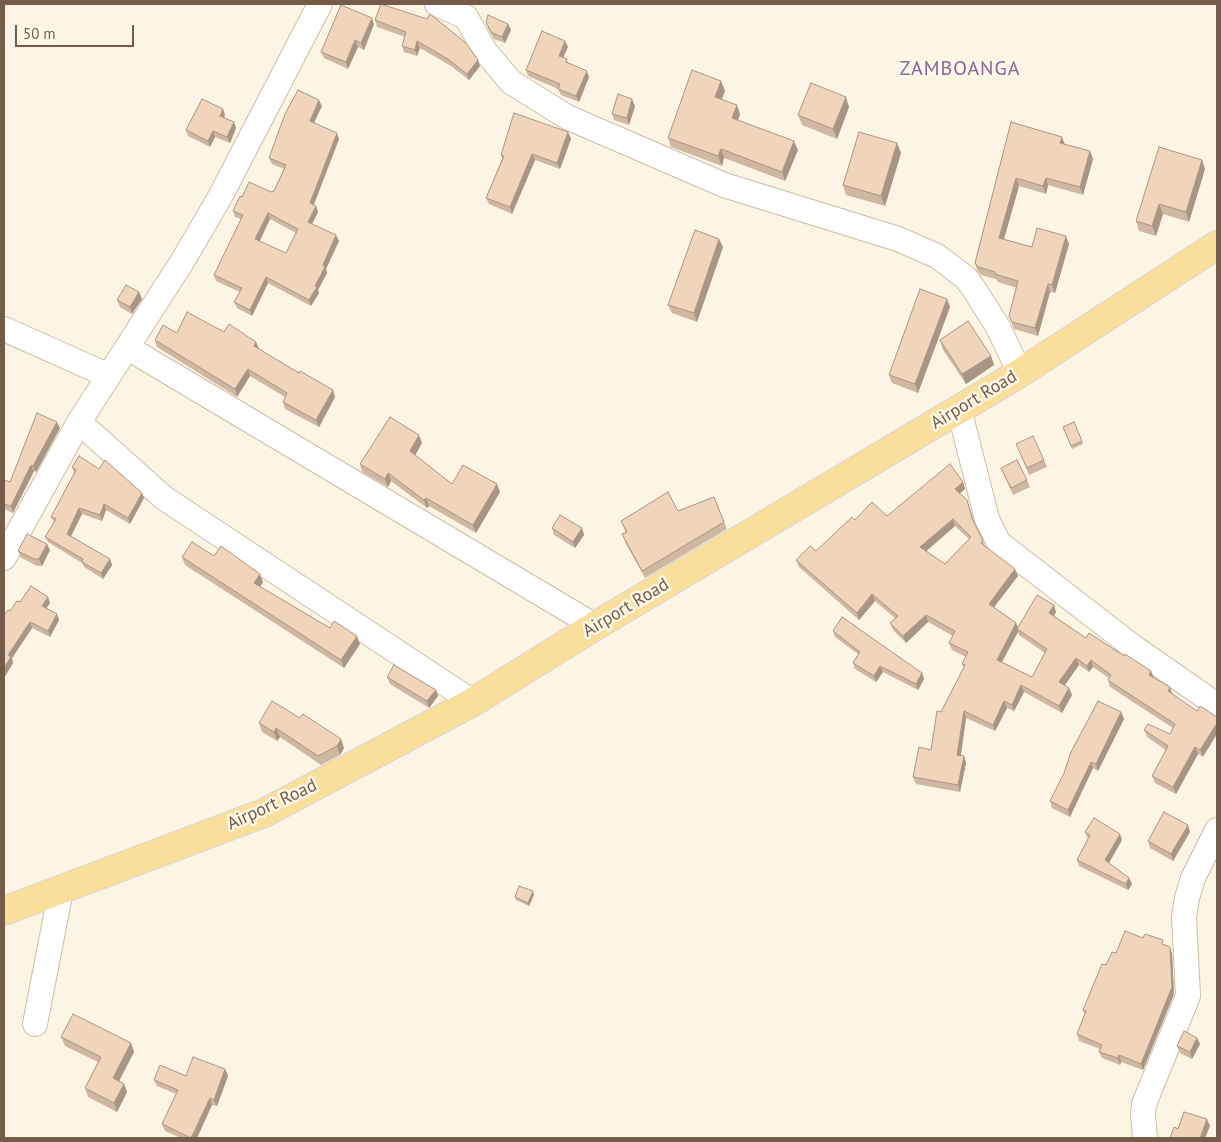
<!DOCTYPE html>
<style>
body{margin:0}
#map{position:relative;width:1221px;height:1142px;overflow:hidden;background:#fcf5e3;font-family:"PT Sans",sans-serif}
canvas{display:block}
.frame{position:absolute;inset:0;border:5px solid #745c49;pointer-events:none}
.scale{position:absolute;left:15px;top:25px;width:119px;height:22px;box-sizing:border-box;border:2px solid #745c49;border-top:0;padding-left:6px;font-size:15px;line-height:18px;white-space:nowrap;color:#745c49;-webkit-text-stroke:4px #fff8e9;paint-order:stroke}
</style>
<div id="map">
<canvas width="1221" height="1142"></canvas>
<div class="frame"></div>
<div class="scale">50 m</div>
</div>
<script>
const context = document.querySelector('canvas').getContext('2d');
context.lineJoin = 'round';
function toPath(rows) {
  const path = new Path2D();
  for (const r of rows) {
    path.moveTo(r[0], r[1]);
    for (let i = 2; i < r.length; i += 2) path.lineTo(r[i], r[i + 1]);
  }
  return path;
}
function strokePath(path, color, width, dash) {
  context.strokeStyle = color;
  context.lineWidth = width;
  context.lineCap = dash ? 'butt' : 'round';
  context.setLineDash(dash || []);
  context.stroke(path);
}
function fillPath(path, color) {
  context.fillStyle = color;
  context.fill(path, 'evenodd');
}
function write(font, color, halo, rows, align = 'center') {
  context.font = font + ' "PT Sans",sans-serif';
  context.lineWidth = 5;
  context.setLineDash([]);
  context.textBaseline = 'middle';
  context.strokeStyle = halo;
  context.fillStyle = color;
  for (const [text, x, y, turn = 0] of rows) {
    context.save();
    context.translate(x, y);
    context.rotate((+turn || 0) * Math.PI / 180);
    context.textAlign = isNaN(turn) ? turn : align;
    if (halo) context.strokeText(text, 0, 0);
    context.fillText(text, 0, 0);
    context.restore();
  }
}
const minor = toPath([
 [437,4,466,17,485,51,511,82,567,117,724,185,898,239,937,256,966,278,974,289,998,327,1020,373],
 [4,329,107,375],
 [128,348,595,626],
 [959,409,987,519,999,543,1132,646,1217,705],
 [79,422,164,498,473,702],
 [4,558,79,422,182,262,220,197,320,4],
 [35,1024,61,890],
 [1145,1138,1143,1114,1144,1104,1188,996,1184,917,1187,898,1193,878,1217,830]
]);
const major = toPath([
 [4,911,264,813,473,702,595,626,1020,373,1217,245]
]);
strokePath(minor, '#cdbdaa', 26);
strokePath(major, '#dbd5d0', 30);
strokePath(minor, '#fff', 24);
strokePath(major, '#fadf9c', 28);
fillPath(toPath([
 [375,20,478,60,480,66,469,80,451,66,420,48,417,56,404,52,402,46,405,37,377,27],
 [486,22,508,24,511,30,505,43,494,39,488,28],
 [374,24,364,50,358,47,348,69,324,58,321,52],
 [565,41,568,47,563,58,567,59,568,63,589,77,579,102,561,95,558,89,528,76,526,70],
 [721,81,725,91,721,99,740,114,738,120,798,150,785,181,724,158,722,166,671,147,668,138],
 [322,106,314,122,339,139,314,205,316,206,318,212,312,224,339,241,326,269,327,273,318,290,319,293,311,306,268,283,252,316,237,308,234,302,240,292,216,281,214,275,241,219,235,217,233,211,242,197,274,191,284,169,272,164,269,158],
 [270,219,296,233,286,253,259,241],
 [635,106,629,125,614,120,612,114],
 [849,107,837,139,802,125,798,115],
 [223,109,225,115,224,118,236,128,230,143,215,137,210,147,188,136,186,130],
 [1011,122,1064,144,1090,151,1093,159,1083,195,1048,185,1046,194,1019,186,1004,239,1032,247,1069,244,1055,293,1050,292,1038,336,1014,329,1012,324,1009,316,1017,288,998,282,996,279,981,275,977,270,975,263],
 [568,132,571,139,560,169,535,160,512,214,489,204,486,198,502,159,501,155],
 [897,143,901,153,885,206,846,195,843,185],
 [1202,160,1205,169,1189,222,1163,214,1156,236,1139,231,1136,221],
 [723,247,697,322,672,313,668,305],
 [139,292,142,299,132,314,120,307,117,300],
 [947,299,950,307,918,393,892,383,889,375],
 [224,332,256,342,259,349,299,373,333,390,335,397,319,427,285,409,283,402,285,397,250,376,237,397,157,347,155,340,177,333],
 [940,340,991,356,994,365,966,384,943,350],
 [1074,422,1083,444,1072,449,1063,427],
 [60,428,36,472,34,471,13,513,4,509,4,480,10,482],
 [422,443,415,455,452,484,500,492,476,533,429,506,427,508,391,481,388,487,362,472,360,464],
 [1016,444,1044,460,1047,467,1029,475],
 [72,467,144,498,130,524,106,510,102,521,82,514,71,536,110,559,112,565,103,579,84,567,82,563,48,542,45,537,54,522,51,517,74,473],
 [1001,468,1027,480,1030,487,1013,495],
 [963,482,965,489,960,493,967,500,974,521,985,546,1018,576,994,607,1016,623,1018,627,1056,612,1054,616,1086,638,1124,656,1151,671,1154,678,1170,687,1172,694,1197,711,1203,757,1198,754,1176,794,1155,783,1152,776,1166,750,1147,737,1144,730,1170,734,1173,728,1110,687,1108,680,1109,678,1093,667,1089,672,1079,665,1065,685,1069,688,1072,695,1062,713,1024,692,1014,711,1007,708,995,731,966,718,961,755,964,756,966,763,960,792,916,784,913,777,931,750,941,712,964,668,962,664,966,657,952,650,949,643,953,636,928,622,906,643,893,630,890,623,895,618,875,601,859,620,799,567,796,560,816,551,855,520,887,516],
 [955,526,969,539,945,564,926,551],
 [1018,632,1019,635,1045,653,1032,677,1002,662],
 [714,497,727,529,645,578,625,542,622,534,626,533,621,521,678,511],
 [552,528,582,528,584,535,575,548,554,535],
 [50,550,42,566,37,566,20,557,18,551],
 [214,556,263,582,260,587,330,628,360,644,344,668,185,565,182,557],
 [20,602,50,603,46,608,57,614,59,620,50,637,32,628,12,658,13,663,4,678],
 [833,631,922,673,924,679,918,690,883,672,876,682,855,669,853,663,858,654,835,637],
 [387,677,436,690,438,696,429,708,390,684],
 [1121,712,1124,719,1098,771,1093,768,1070,817,1052,808,1050,801],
 [259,723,344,748,340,755,321,765,280,737,277,741,262,732],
 [1085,832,1122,840,1109,863,1129,878,1132,884,1128,890,1079,866,1077,860,1088,839],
 [1190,832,1173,861,1150,848,1148,841],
 [534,895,529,906,516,900,515,897],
 [1143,938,1165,945,1172,953,1174,994,1143,1070,1121,1062,1120,1065,1102,1058,1099,1052,1100,1049,1079,1041,1077,1034,1085,1015,1083,1010,1106,965,1116,953],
 [61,1037,131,1043,134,1052,119,1081,124,1084,127,1092,117,1112,88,1097,85,1088,98,1062,65,1046],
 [1197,1038,1200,1044,1192,1059,1180,1053,1177,1046],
 [225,1069,228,1076,217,1106,212,1105,197,1138,181,1138,165,1131,162,1124,176,1094,157,1086,154,1080,186,1076]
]), '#cfb7a1');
fillPath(toPath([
 [372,18,374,24,364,50,361,43],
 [508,24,511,30,505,43,502,37],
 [355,40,358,47,348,69,346,62],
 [417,41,420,48,417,56,415,50],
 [565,41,568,47,561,62,559,56],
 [478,60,480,66,469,80,467,74],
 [587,71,589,77,579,102,576,96],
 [721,81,725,91,719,107,715,97],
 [846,97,849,107,837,139,833,129],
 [632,99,635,106,629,125,627,118],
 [319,100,322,106,312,127,310,121],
 [737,105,740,114,736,127,732,118],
 [223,109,225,115,222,122,220,116],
 [234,122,236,128,230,143,227,137],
 [213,131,215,137,210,147,208,141],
 [568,132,571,139,560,169,557,163],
 [337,133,339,139,312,209,310,203],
 [1062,137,1065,145,1060,143],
 [794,141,798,150,785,181,782,172],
 [897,143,901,153,885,206,881,196],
 [721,149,724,158,722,166,718,156],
 [1090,151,1093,159,1083,195,1080,187],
 [532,154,535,160,512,214,510,207],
 [1202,160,1205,169,1189,222,1186,212],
 [1016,178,1019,186,1002,246,999,238],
 [1046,178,1048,185,1046,194,1043,186],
 [1159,204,1163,214,1156,236,1152,226],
 [316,206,318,212,310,228,308,222],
 [268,213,270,219,258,245,255,239],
 [336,235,339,241,326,269,327,273,318,290,319,293,311,306,309,300,323,265],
 [1066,236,1069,244,1055,293,1052,285],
 [719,239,723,247,697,322,694,313],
 [266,277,268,283,252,316,250,310],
 [1048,284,1050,292,1038,336,1035,328],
 [139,292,142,299,132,314,130,307],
 [947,299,950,307,918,393,915,384],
 [256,342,259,349,254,346],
 [991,356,994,365,966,384,962,374],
 [248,369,250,376,237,397,235,389],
 [333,390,335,397,319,427,316,420],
 [57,422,60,428,36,472,33,466],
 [419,435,422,443,413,459,410,451],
 [31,465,34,471,13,513,11,506],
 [388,473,391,481,388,487,385,479],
 [963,482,965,489,958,495,955,489],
 [497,484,500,492,476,533,473,525],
 [142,493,144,498,130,524,128,518],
 [426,498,429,506,427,508,424,500],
 [104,504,106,510,102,521,100,515],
 [79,508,82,514,69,540,67,534],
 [953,519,955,526,923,554,920,547],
 [582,528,584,535,575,548,573,542],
 [47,544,50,550,42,566,39,559],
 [110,559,112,565,103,579,101,573],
 [1015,569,1018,576,991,611,989,604],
 [260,574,263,582,257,591,254,583],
 [872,594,875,601,859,620,857,613],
 [48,597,50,603,44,612,42,606],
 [1054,605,1056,612,1052,620,1049,613],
 [57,614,59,620,50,637,48,631],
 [926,615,928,622,906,643,903,636],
 [30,622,32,628,12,658,13,663,4,678,4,668,8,655],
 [1016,623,1019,630,1017,629,1018,632,999,667,997,660],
 [357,636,360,644,344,668,341,660],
 [1076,658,1079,665,1062,689,1059,682],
 [1091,660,1093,667,1089,672,1087,666],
 [880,666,883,672,876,682,874,676],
 [1151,671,1154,678,1149,675],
 [922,673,924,679,918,690,916,684],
 [1021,685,1024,692,1014,711,1012,705],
 [1170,687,1172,694,1168,691],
 [1069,688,1072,695,1062,713,1059,706],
 [436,690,438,696,429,708,427,701],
 [1004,701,1007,708,995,731,993,725],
 [964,711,966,718,960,761,957,755],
 [1121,712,1124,719,1098,771,1096,764],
 [1217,723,1217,734,1203,757,1200,750],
 [276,728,280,737,277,741,274,732],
 [341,739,344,748,340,755,337,746],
 [1195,747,1198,754,1176,794,1173,787],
 [964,756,966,763,960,792,958,785],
 [1091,762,1093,768,1070,817,1068,810],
 [1188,825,1190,832,1173,861,1171,854],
 [1120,834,1122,840,1107,866,1105,860],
 [1129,878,1132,884,1128,890,1126,884],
 [533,891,534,895,529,906,528,903],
 [1170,947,1172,953,1174,994,1143,1070,1141,1064],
 [1197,1038,1200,1044,1192,1059,1190,1052],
 [131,1043,134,1052,116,1087,113,1078],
 [1119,1055,1121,1062,1120,1065,1118,1058],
 [225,1069,228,1076,217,1106,214,1100],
 [124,1084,127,1092,117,1112,114,1103],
 [210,1098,212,1105,197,1138,192,1138],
 [1207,1119,1210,1126,1205,1138,1200,1138]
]), '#a99583');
const building = toPath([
 [381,4,427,19,430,14,466,43,478,60,467,74,448,59,417,41,415,50,402,46,406,32,375,20,381,4],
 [341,5,372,18,361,43,355,40,346,62,321,52,341,5],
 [488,15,508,24,502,37,491,32,486,22,488,15],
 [542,31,565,41,559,56,567,59,566,62,587,71,576,96,558,89,560,84,526,70,542,31],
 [692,70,721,81,715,97,737,105,732,118,794,141,782,172,721,149,718,156,668,138,692,70],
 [811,83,846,97,833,129,798,115,811,83],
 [298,90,319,100,310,121,337,133,310,203,316,206,308,222,336,235,323,265,325,267,315,286,317,287,309,300,266,277,250,310,234,302,242,288,214,275,243,215,233,211,240,196,242,197,249,182,271,192,274,191,286,165,269,158,285,114,298,90],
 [268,213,298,229,286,253,255,239,268,213],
 [618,94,632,99,627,118,612,114,618,94],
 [202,99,223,109,220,116,234,122,227,137,213,131,208,141,186,130,202,99],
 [514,113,568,132,557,163,532,154,510,207,486,198,504,156,501,155,514,113],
 [1011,122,1062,137,1060,143,1090,151,1080,187,1046,178,1043,186,1016,178,999,238,1032,247,1037,228,1066,236,1052,285,1048,284,1035,328,1012,322,1009,316,1018,281,995,274,995,272,978,267,975,263,1011,122],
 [859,132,897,143,881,196,843,185,859,132],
 [1159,147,1202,160,1186,212,1159,204,1152,226,1136,221,1159,147],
 [695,230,719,239,694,313,668,305,695,230],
 [126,285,139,292,130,307,117,300,126,285],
 [920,289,947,299,915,384,889,375,920,289],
 [187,312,224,332,229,324,256,342,254,346,299,373,300,371,333,390,316,420,283,402,287,393,248,369,235,389,155,340,163,325,177,333,187,312],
 [968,321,991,356,962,374,940,340,968,321],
 [37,413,57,422,33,466,31,465,11,506,4,504,4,480,10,482,37,413],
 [390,417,419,435,410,451,452,484,463,465,497,484,473,525,426,498,424,500,388,473,385,479,360,464,390,417],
 [1074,422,1082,441,1071,446,1063,427,1074,422],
 [1033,436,1044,460,1027,468,1016,444,1033,436],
 [79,456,99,469,105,460,106,461,142,493,128,518,104,504,100,515,79,508,67,534,110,559,101,573,82,562,83,559,45,537,56,519,51,517,76,470,72,467,79,456],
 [1017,460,1027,480,1011,488,1001,468,1017,460],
 [950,464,963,482,955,489,967,500,972,518,983,541,981,543,1015,569,989,604,1016,623,997,660,1032,677,1047,649,1017,629,1037,595,1054,605,1049,613,1086,638,1089,633,1124,656,1125,654,1151,671,1149,675,1170,687,1168,691,1197,711,1200,706,1217,717,1217,723,1200,750,1195,747,1173,787,1152,776,1168,746,1144,730,1148,724,1170,734,1175,724,1108,680,1111,675,1091,660,1087,666,1076,658,1059,682,1069,688,1059,706,1021,685,1012,705,1004,701,993,725,964,711,957,755,964,756,958,785,913,777,919,747,931,750,937,711,941,712,965,665,962,664,968,652,949,643,955,631,926,615,903,636,890,623,898,616,872,594,857,613,796,560,810,546,816,551,852,517,855,520,872,502,887,516,950,464],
 [953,519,971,537,945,564,920,547,953,519],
 [668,492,678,511,714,497,724,522,642,571,622,534,627,532,621,521,668,492],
 [560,515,582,528,573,542,552,528,560,515],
 [27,534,47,544,39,559,34,559,18,551,27,534],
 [192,542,214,556,221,546,260,574,254,583,330,628,334,621,357,636,341,660,182,557,192,542],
 [31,586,48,597,42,606,57,614,48,631,30,622,8,655,11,657,4,668,4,615,8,610,10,611,17,601,20,602,31,586],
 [842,617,922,673,916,684,880,666,874,676,853,663,860,652,833,631,842,617],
 [394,665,436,690,427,701,387,677,394,665],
 [272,701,300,718,303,714,341,739,337,746,318,756,276,728,274,732,259,723,272,701],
 [1098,701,1121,712,1096,764,1091,762,1068,810,1050,801,1064,773,1071,752,1098,701],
 [1164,812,1188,825,1171,854,1148,841,1164,812],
 [1094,818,1120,834,1105,860,1129,878,1126,884,1077,860,1090,835,1085,832,1094,818],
 [519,886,533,891,528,903,515,897,519,886],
 [1125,931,1143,938,1145,934,1163,940,1162,944,1170,947,1172,987,1141,1064,1119,1055,1118,1058,1099,1052,1102,1045,1077,1034,1086,1011,1083,1010,1102,964,1106,965,1112,952,1116,953,1125,931],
 [73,1014,131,1043,113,1078,124,1084,114,1103,85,1088,101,1057,61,1037,73,1014],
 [1184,1031,1197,1038,1190,1052,1177,1046,1184,1031],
 [193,1057,225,1069,214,1100,210,1098,191,1138,162,1124,178,1090,154,1080,160,1065,186,1076,193,1057],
 [1184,1112,1207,1119,1200,1138,1170,1138,1174,1127,1178,1129,1184,1112]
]);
fillPath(building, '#f1d5bb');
strokePath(building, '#a99583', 1);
write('18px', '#745c49', '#fff8e9', [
 ["Airport Road",974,400,-31],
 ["Airport Road",626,608,-31],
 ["Airport Road",272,805,-25]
]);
context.letterSpacing = '1px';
write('20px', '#8b6597', '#fff8e9', [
 ["ZAMBOANGA",960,69]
]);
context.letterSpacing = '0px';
</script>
